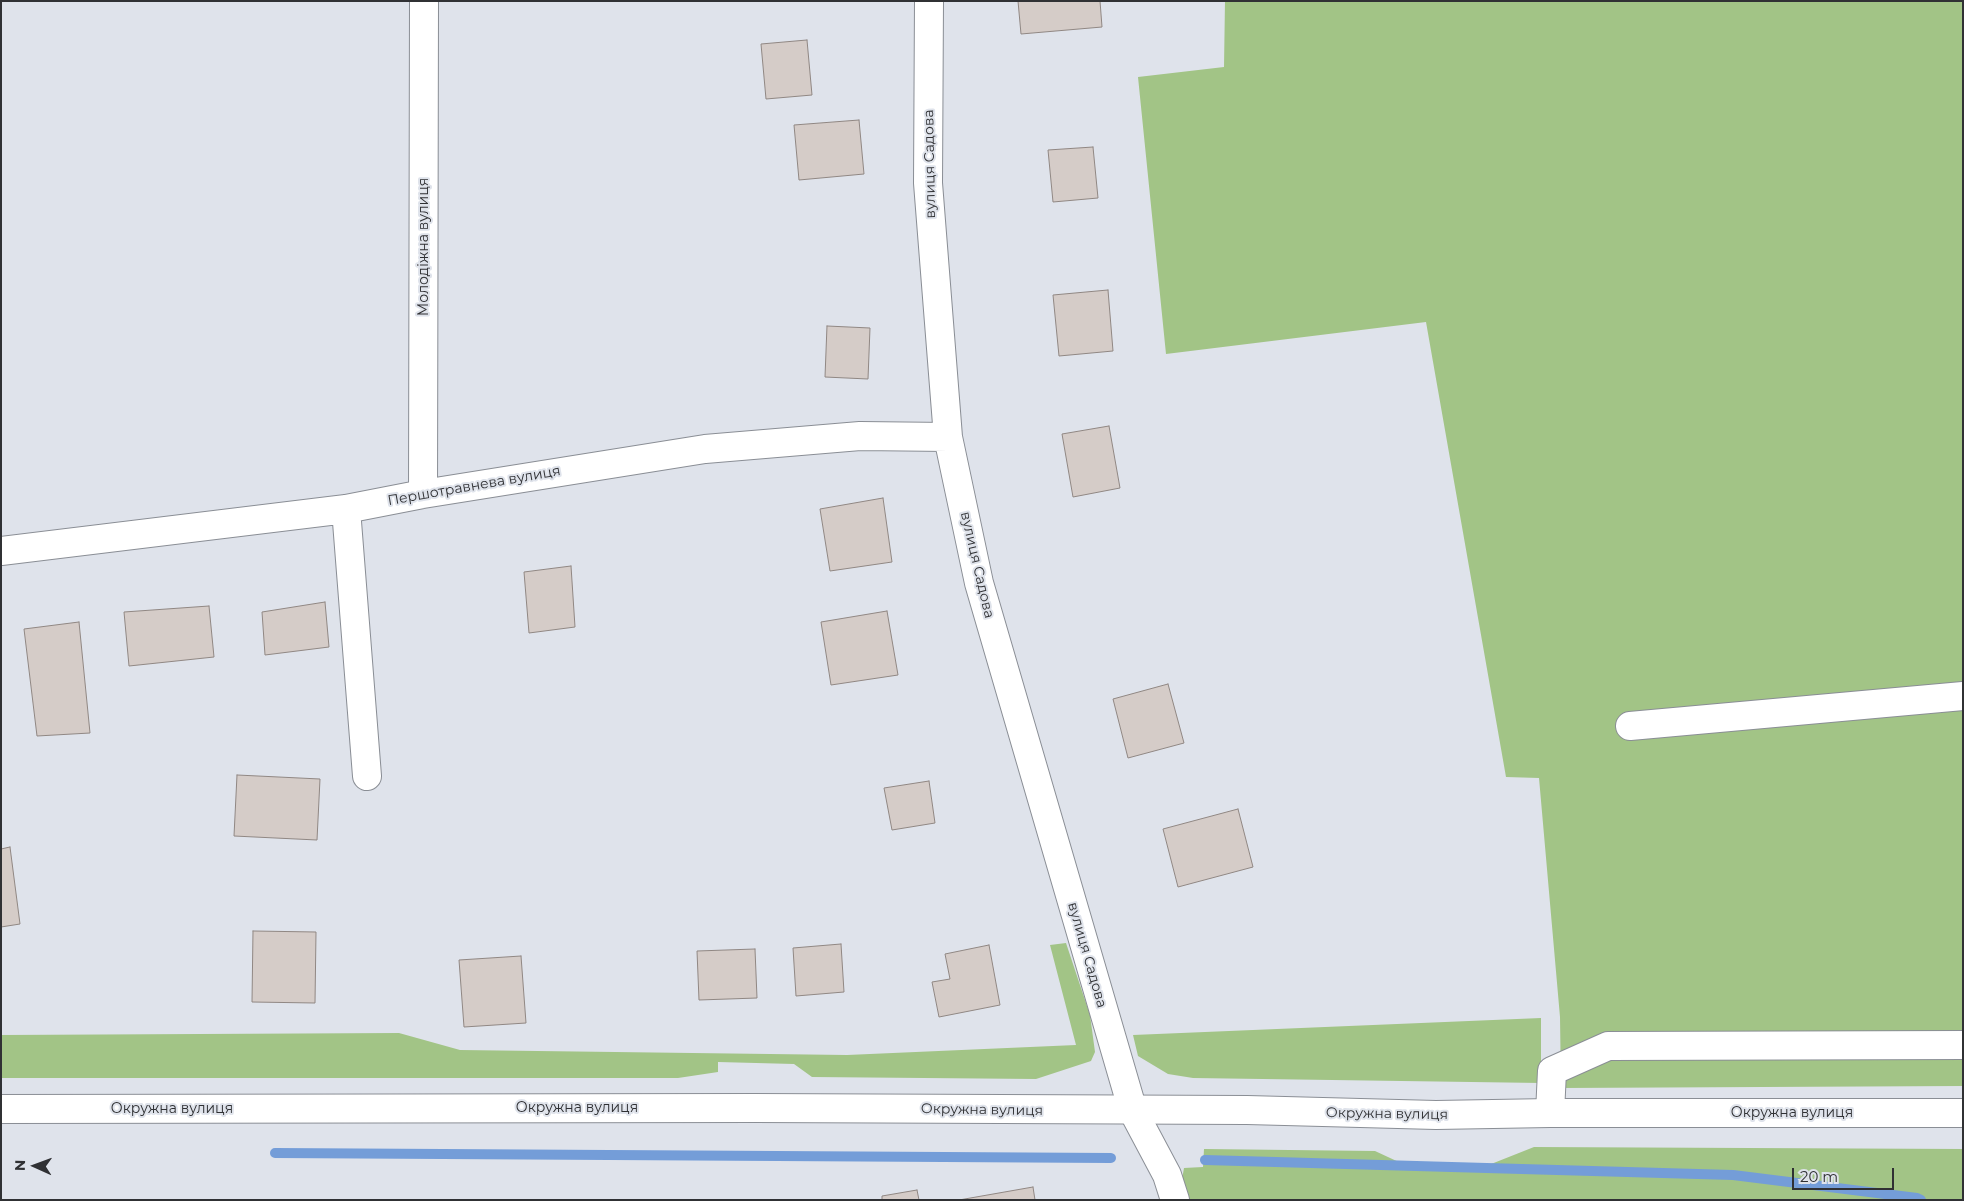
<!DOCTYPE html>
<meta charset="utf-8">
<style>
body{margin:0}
#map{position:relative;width:1964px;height:1201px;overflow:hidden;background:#dfe3eb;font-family:Montserrat,sans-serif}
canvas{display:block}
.frame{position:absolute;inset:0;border:2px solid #303134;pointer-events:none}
.north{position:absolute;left:10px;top:1141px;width:50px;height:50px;-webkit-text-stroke:4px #dfe3eb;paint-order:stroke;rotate:272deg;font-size:14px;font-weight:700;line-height:20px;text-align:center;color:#303134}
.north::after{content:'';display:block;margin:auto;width:18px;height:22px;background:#303134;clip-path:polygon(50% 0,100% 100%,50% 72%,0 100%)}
.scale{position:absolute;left:1792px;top:1168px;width:102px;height:22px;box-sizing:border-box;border:2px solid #303134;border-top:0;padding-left:6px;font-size:15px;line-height:18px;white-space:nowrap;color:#303134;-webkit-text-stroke:4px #dfe3eb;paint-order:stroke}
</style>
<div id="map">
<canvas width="1964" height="1201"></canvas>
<div class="frame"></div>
<div class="north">N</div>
<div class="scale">20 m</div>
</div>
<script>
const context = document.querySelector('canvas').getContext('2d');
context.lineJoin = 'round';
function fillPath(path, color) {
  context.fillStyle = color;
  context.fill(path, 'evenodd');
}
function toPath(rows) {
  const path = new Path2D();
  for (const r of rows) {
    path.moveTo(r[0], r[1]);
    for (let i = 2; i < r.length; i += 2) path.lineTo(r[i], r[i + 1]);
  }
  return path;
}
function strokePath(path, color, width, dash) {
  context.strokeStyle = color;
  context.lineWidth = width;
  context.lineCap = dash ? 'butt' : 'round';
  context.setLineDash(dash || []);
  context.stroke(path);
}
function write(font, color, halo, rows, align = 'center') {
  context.font = font + ' Montserrat,sans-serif';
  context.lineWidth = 4;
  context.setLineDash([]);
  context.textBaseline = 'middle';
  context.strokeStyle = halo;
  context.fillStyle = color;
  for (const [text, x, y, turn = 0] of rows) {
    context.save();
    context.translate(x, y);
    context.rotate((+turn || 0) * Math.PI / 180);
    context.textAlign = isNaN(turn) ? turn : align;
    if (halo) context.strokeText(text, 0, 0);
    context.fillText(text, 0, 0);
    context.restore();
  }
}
fillPath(toPath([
 [1225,1,1963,1,1963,1086,1561,1088,1560,1017,1539,778,1506,777,1426,322,1166,354,1138,77,1224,67],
 [1066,943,1090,1015,1095,1052,1091,1061,1036,1079,812,1077,794,1064,718,1062,718,1072,678,1078,1,1078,1,1035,399,1033,460,1050,847,1055,1076,1045,1050,945],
 [1541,1018,1541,1083,1193,1078,1168,1074,1138,1056,1133,1035],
 [1534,1147,1963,1149,1963,1200,1189,1200,1181,1185,1184,1168,1203,1167,1204,1149,1375,1151,1416,1170,1476,1170]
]), '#a2c486');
strokePath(toPath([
 [275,1153,1111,1158],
 [1205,1160,1733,1175,1917,1198,1921,1200]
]), '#749dd8', 10);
const building = toPath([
 [1018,1,1100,1,1102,27,1021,34,1018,1],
 [807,40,812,95,766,99,761,44,807,40],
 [859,120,864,174,799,180,794,125,859,120],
 [1093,147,1098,198,1053,202,1048,150,1093,147],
 [1108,290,1113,351,1059,356,1053,295,1108,290],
 [827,326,870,328,868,379,825,377,827,326],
 [1109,426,1120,488,1073,497,1062,434,1109,426],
 [883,498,892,562,830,571,820,509,883,498],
 [571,566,575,627,529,633,524,572,571,566],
 [325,602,329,647,265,655,262,612,325,602],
 [209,606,214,657,129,666,124,612,209,606],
 [887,611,898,675,831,685,821,622,887,611],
 [79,622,90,733,37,736,24,629,79,622],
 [1168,684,1184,743,1128,758,1113,699,1168,684],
 [237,775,320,779,317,840,234,836,237,775],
 [929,781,935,823,892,830,884,788,929,781],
 [1238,809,1253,867,1178,887,1163,829,1238,809],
 [10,847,20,924,1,927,1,849,10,847],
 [253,931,316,932,315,1003,252,1002,253,931],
 [841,944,844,992,796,996,793,948,841,944],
 [989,945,1000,1005,939,1017,932,982,950,979,945,954,989,945],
 [755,949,757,998,699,1000,697,951,755,949],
 [521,956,526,1023,464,1027,459,960,521,956],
 [1033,1187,1035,1200,959,1200,1033,1187],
 [917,1190,919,1200,882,1200,882,1196,917,1190]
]);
fillPath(building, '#d5ccc8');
strokePath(building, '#908783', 1);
const minor = toPath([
 [929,1,928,183,948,437,979,583,1133,1111,1167,1175,1175,1200],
 [423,494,424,1],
 [346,509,367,776],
 [1,551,346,509,423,494,705,449,860,436,948,437],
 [1630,726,1963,696],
 [1550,1113,1552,1071,1608,1046,1963,1045]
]);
const highway = toPath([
 [1,1109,755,1108,1247,1110,1436,1115,1550,1113,1963,1113]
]);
strokePath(minor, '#8a8e95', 30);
strokePath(highway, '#8a8e95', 30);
strokePath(minor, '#fff', 28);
strokePath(highway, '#fff', 28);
write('14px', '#303134', '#dfe3eb', [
 ["вулиця Садова",930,164,-91],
 ["Молодіжна вулиця",424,247,-90],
 ["Першотравнева вулиця",474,486,-10],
 ["вулиця Садова",977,565,77],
 ["вулиця Садова",1087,955,74],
 ["Окружна вулиця",577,1108],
 ["Окружна вулиця",172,1109],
 ["Окружна вулиця",982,1110,1],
 ["Окружна вулиця",1792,1113],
 ["Окружна вулиця",1387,1114,1]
]);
</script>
